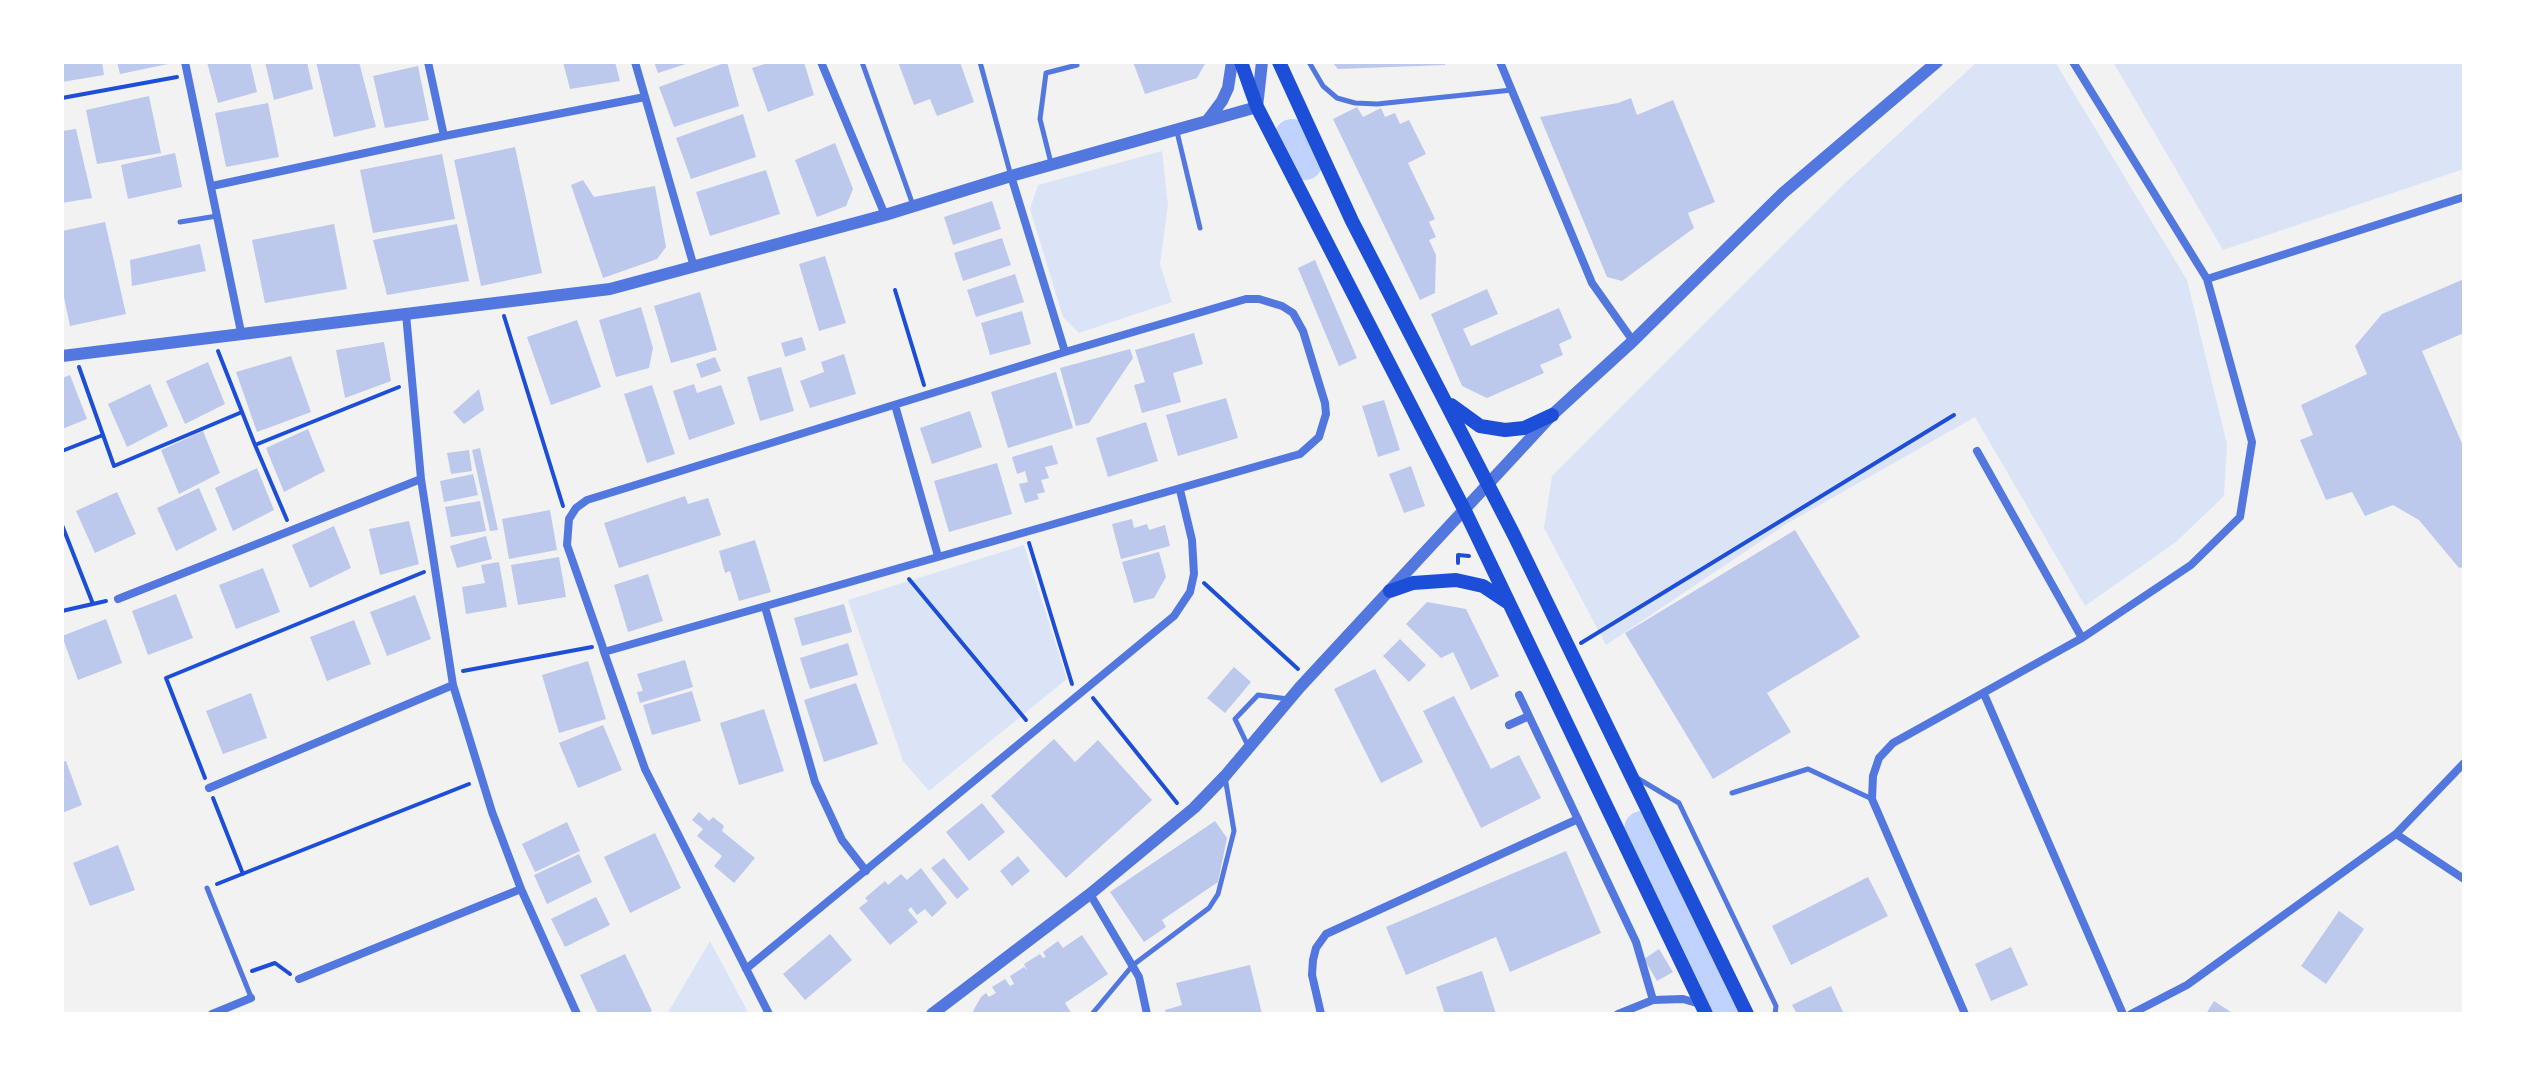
<!DOCTYPE html>
<style>
body{margin:0}
#map{position:relative;width:2526px;height:1076px;overflow:hidden;background:#f2f2f2;font-family:"Sofia Sans Condensed",sans-serif}
canvas{display:block}
.frame{position:absolute;inset:0;border:64px solid #fff;pointer-events:none}
</style>
<div id="map">
<canvas width="2526" height="1076"></canvas>
<div class="frame"></div>
</div>
<script>
const context = document.querySelector('canvas').getContext('2d');
context.lineJoin = 'round';
function fillPath(path, color) {
  context.fillStyle = color;
  context.fill(path, 'evenodd');
}
function toPath(rows) {
  const path = new Path2D();
  for (const r of rows) {
    path.moveTo(r[0], r[1]);
    for (let i = 2; i < r.length; i += 2) path.lineTo(r[i], r[i + 1]);
  }
  return path;
}
function strokePath(path, color, width, dash) {
  context.strokeStyle = color;
  context.lineWidth = width;
  context.lineCap = dash ? 'butt' : 'round';
  context.setLineDash(dash || []);
  context.stroke(path);
}
fillPath(toPath([
 [1977,62,2055,62,2187,280,2227,444,2224,496,2176,542,2085,606,1975,417,1788,523,1606,645,1544,528,1552,476,1844,184],
 [2113,62,2464,62,2464,169,2223,250],
 [1162,151,1168,205,1160,264,1172,302,1079,333,1063,317,1030,209,1038,185],
 [1024,545,1067,679,929,791,903,761,848,600],
 [710,941,749,1014,667,1014]
]), '#dbe4f7');
strokePath(toPath([
 [1292,137,1305,162],
 [1642,829,1733,1014]
]), '#bfd3fe', 36);
fillPath(toPath([
 [62,62,102,62,104,75,62,82],
 [117,62,173,62,173,63,120,74],
 [207,62,250,62,257,92,218,103],
 [265,62,307,62,313,89,274,100],
 [316,62,359,62,376,127,334,137],
 [563,62,615,62,620,81,570,89],
 [654,62,689,62,689,63,658,73],
 [727,62,739,106,674,127,659,87],
 [771,62,804,62,814,95,768,112,752,68],
 [898,62,960,62,974,102,937,116,930,99,914,105],
 [1133,62,1206,62,1197,78,1145,94],
 [1332,62,1445,62,1445,65,1338,69],
 [418,66,429,120,385,128,373,76],
 [149,96,161,153,97,164,86,110],
 [1631,98,1637,115,1673,100,1715,202,1688,213,1694,228,1622,281,1607,277,1540,117,1618,103],
 [268,103,279,157,226,167,215,113],
 [1357,107,1363,117,1381,108,1385,117,1395,113,1400,124,1409,120,1426,154,1408,163,1435,219,1429,222,1436,237,1429,240,1436,255,1435,293,1420,300,1333,119],
 [743,114,756,157,691,179,676,138],
 [76,129,92,198,62,203,62,131],
 [835,143,853,189,846,206,817,217,795,160],
 [515,147,542,273,481,286,454,160],
 [175,153,182,187,128,199,121,165],
 [442,154,455,219,373,233,360,170],
 [766,170,780,214,710,236,696,192],
 [583,180,594,197,655,186,666,247,657,259,603,278,571,185],
 [992,201,1001,229,953,245,944,217],
 [105,222,126,314,70,326,62,288,62,231],
 [334,224,347,289,265,303,252,240],
 [457,224,469,281,387,295,373,240],
 [1002,238,1011,265,963,281,954,253],
 [200,244,206,271,132,286,130,260],
 [825,256,846,323,819,331,799,264],
 [1315,260,1357,358,1339,366,1298,268],
 [1015,274,1024,302,976,317,967,290],
 [2464,279,2464,333,2422,351,2464,448,2464,567,2459,568,2419,520,2393,505,2365,516,2352,492,2326,500,2300,440,2313,435,2301,405,2367,374,2355,346,2382,314],
 [1487,289,1498,314,1463,329,1471,346,1559,308,1572,338,1559,344,1563,355,1540,365,1544,373,1487,398,1462,386,1431,314],
 [700,292,717,350,671,363,654,306],
 [641,307,653,348,649,368,616,377,599,320],
 [1022,311,1031,344,990,355,981,323],
 [577,320,601,387,551,405,527,337],
 [1194,333,1203,364,1173,373,1181,402,1142,413,1134,385,1145,382,1135,350],
 [802,337,806,350,785,357,781,343],
 [384,342,391,381,345,398,336,350],
 [1130,349,1133,358,1089,423,1076,426,1060,368],
 [844,354,856,394,810,408,800,381,824,372,821,362],
 [291,356,311,412,257,432,236,372],
 [715,357,721,371,701,378,696,364],
 [208,362,225,404,185,424,166,381],
 [781,367,794,411,760,421,747,377],
 [1056,372,1073,428,1008,448,991,392],
 [70,375,87,419,62,429,62,378],
 [150,384,168,426,127,447,108,404],
 [694,384,697,393,721,385,735,424,689,440,673,391],
 [652,385,675,454,647,463,624,394],
 [479,389,484,410,464,424,453,412],
 [1226,398,1238,438,1178,456,1166,415],
 [1384,400,1400,450,1378,457,1362,406],
 [970,411,982,447,932,464,920,428],
 [1146,422,1158,461,1108,477,1096,438],
 [308,429,325,471,284,492,266,448],
 [203,431,220,473,179,494,161,450],
 [1052,445,1058,464,1045,467,1049,478,1041,480,1045,492,1037,494,1039,499,1025,503,1019,484,1028,482,1025,471,1017,474,1012,457],
 [480,448,498,530,490,531,472,450],
 [469,450,472,471,451,474,447,453],
 [997,463,1012,514,949,532,934,481],
 [1411,466,1425,506,1404,513,1389,474],
 [257,468,274,510,233,531,215,488],
 [473,474,478,495,444,502,440,481],
 [199,488,217,530,176,551,157,508],
 [117,492,136,534,95,553,76,511],
 [685,496,688,504,708,498,721,535,619,568,604,523],
 [480,501,486,531,451,537,445,507],
 [550,510,557,550,509,559,502,519],
 [1132,519,1134,528,1147,524,1149,530,1165,525,1170,546,1121,559,1112,524],
 [409,521,419,564,380,575,369,529],
 [334,526,351,568,310,588,292,545],
 [1795,530,1860,637,1767,693,1791,732,1713,779,1625,633],
 [486,536,492,559,457,568,450,546],
 [755,540,771,592,739,601,730,571,725,573,719,551],
 [1159,552,1166,577,1154,598,1134,603,1122,562],
 [559,557,566,597,518,605,511,565],
 [499,562,507,607,466,614,462,587,485,583,481,565],
 [263,568,280,612,236,629,219,585],
 [648,574,663,621,628,632,614,585],
 [176,594,193,638,148,655,132,611],
 [415,595,431,639,387,656,370,612],
 [1427,602,1466,609,1499,676,1471,690,1453,652,1441,658,1406,624],
 [844,604,852,632,802,646,794,618],
 [106,619,122,663,78,680,62,636],
 [354,620,371,664,327,681,310,637],
 [1400,639,1426,665,1409,682,1383,656],
 [848,643,858,675,810,689,800,658],
 [685,660,693,687,640,703,637,692,643,691,637,674],
 [588,661,606,719,559,733,542,675],
 [1234,667,1251,682,1225,713,1207,698],
 [1375,669,1423,762,1381,783,1334,689],
 [856,683,878,744,824,762,804,700],
 [692,691,701,721,652,735,643,705],
 [251,693,267,738,223,754,206,711],
 [1454,696,1491,769,1519,755,1541,798,1481,828,1423,711],
 [764,709,784,771,739,785,720,723],
 [603,725,622,770,578,788,559,743],
 [1054,739,1075,762,1098,740,1152,800,1066,878,991,796],
 [66,761,82,805,62,813,62,762],
 [982,803,1005,832,969,861,946,832],
 [699,812,709,821,713,817,724,826,722,831,755,858,734,883,714,866,722,856,697,836,703,829,692,820],
 [1215,821,1227,838,1218,882,1162,920,1166,927,1144,942,1110,892],
 [567,822,580,851,535,872,522,844],
 [655,833,681,888,630,913,604,857],
 [118,845,135,890,90,906,73,863],
 [1566,851,1601,933,1510,972,1496,937,1406,975,1386,927],
 [579,854,592,882,547,904,534,875],
 [1018,856,1030,871,1012,886,1000,871],
 [944,858,969,889,957,899,931,868],
 [921,868,947,903,932,917,925,909,917,915,911,907,908,910,918,922,890,945,859,908,868,901,865,898,885,881,888,885,901,874,907,880],
 [1868,877,1888,916,1791,965,1772,926],
 [596,897,610,925,565,947,551,919],
 [2339,911,2364,929,2326,984,2301,966],
 [830,934,852,960,805,1000,783,974],
 [1082,935,1108,974,1065,1003,1072,1014,974,1014,973,1011,981,997,986,993,989,997,996,993,992,987,1005,979,1010,986,1014,984,1010,976,1024,967,1027,970,1024,964,1040,954,1043,958,1046,957,1043,952,1058,941,1063,948],
 [2011,947,2028,985,1991,1001,1975,964],
 [1659,949,1673,972,1657,981,1644,959],
 [625,954,652,1011,646,1014,598,1014,580,975],
 [1250,965,1262,1014,1166,1014,1165,1010,1182,1005,1176,983],
 [1482,971,1496,1014,1445,1014,1436,987],
 [1831,986,1844,1014,1797,1014,1792,1005],
 [2214,1001,2234,1014,2206,1014]
]), '#bdc9ec');
strokePath(toPath([
 [62,98,177,77],
 [895,290,924,385],
 [504,316,563,506],
 [218,351,255,445,399,387],
 [79,367,114,466,242,412],
 [255,445,287,520],
 [62,451,103,435],
 [62,525,93,604],
 [1029,543,1072,684],
 [1458,563,1458,555,1469,556],
 [909,579,1026,720],
 [1204,583,1298,669],
 [62,611,106,601],
 [1581,643,1954,415],
 [463,671,592,647],
 [1093,698,1177,803],
 [205,778,166,678,424,572],
 [213,798,243,874],
 [217,884,469,784],
 [252,971,275,963,290,974]
]), '#1d4ed8', 4);
strokePath(toPath([
 [862,62,913,205],
 [980,62,1011,176],
 [1309,62,1323,86,1337,98,1355,103,1377,104,1512,90],
 [1177,132,1200,228],
 [1051,163,1040,119,1046,73,1077,65],
 [180,222,217,216],
 [1249,748,1235,719,1258,695,1288,699],
 [1637,778,1679,803,1776,1006,1775,1014],
 [1732,793,1808,769,1872,799],
 [207,888,251,997],
 [1092,1014,1133,965,1209,908,1218,894,1234,831,1225,777]
]), '#5277de', 5);
strokePath(toPath([
 [185,62,241,332],
 [428,62,444,136],
 [635,62,694,267],
 [821,62,885,215],
 [1500,62,1592,283,1633,341],
 [1011,176,1065,352],
 [212,186,444,136,645,97],
 [2207,279,2464,197],
 [406,314,421,479,453,685,492,812,521,889,577,1014],
 [895,405,938,556],
 [1977,451,2082,638],
 [118,599,421,479],
 [765,607,815,782,842,840,866,871],
 [604,652,1300,454,1319,437,1326,414,1325,403,1303,331,1293,313,1282,306,1259,299,1246,299,1065,352,587,500,576,508,569,519,567,545,602,645,604,652,645,769,769,1014],
 [1984,694,2123,1014],
 [1519,695,1636,942,1653,1000],
 [1509,725,1529,716],
 [209,788,453,685],
 [2396,834,2464,879],
 [1090,894,1139,977,1147,1014],
 [746,969,1174,616,1190,592,1194,574,1192,540,1180,490],
 [299,979,521,889],
 [212,1014,251,998],
 [1321,1014,1312,975,1313,960,1316,948,1326,934,1578,819],
 [1618,1014,1653,1000,1683,999,1700,1004],
 [1965,1014,1872,799,1873,776,1879,758,1893,743,2082,638,2191,565,2240,517,2252,442,2207,279,2073,62],
 [2131,1014,2187,985,2396,834,2464,763]
]), '#5277de', 8);
strokePath(toPath([
 [1207,121,1222,101,1228,88,1232,62],
 [62,356,610,289,885,215,1011,176,1257,107,1262,62],
 [932,1014,1090,894,1194,808,1225,776,1300,687,1552,415,1633,341,1783,193,1937,62]
]), '#5277de', 12);
strokePath(toPath([
 [1241,62,1257,107,1465,511,1706,1014],
 [1279,62,1352,221,1514,535,1747,1014],
 [1451,405,1480,426,1505,430,1524,428,1552,415],
 [1390,591,1413,583,1456,580,1483,586,1507,602]
]), '#1d4ed8', 14);
</script>
